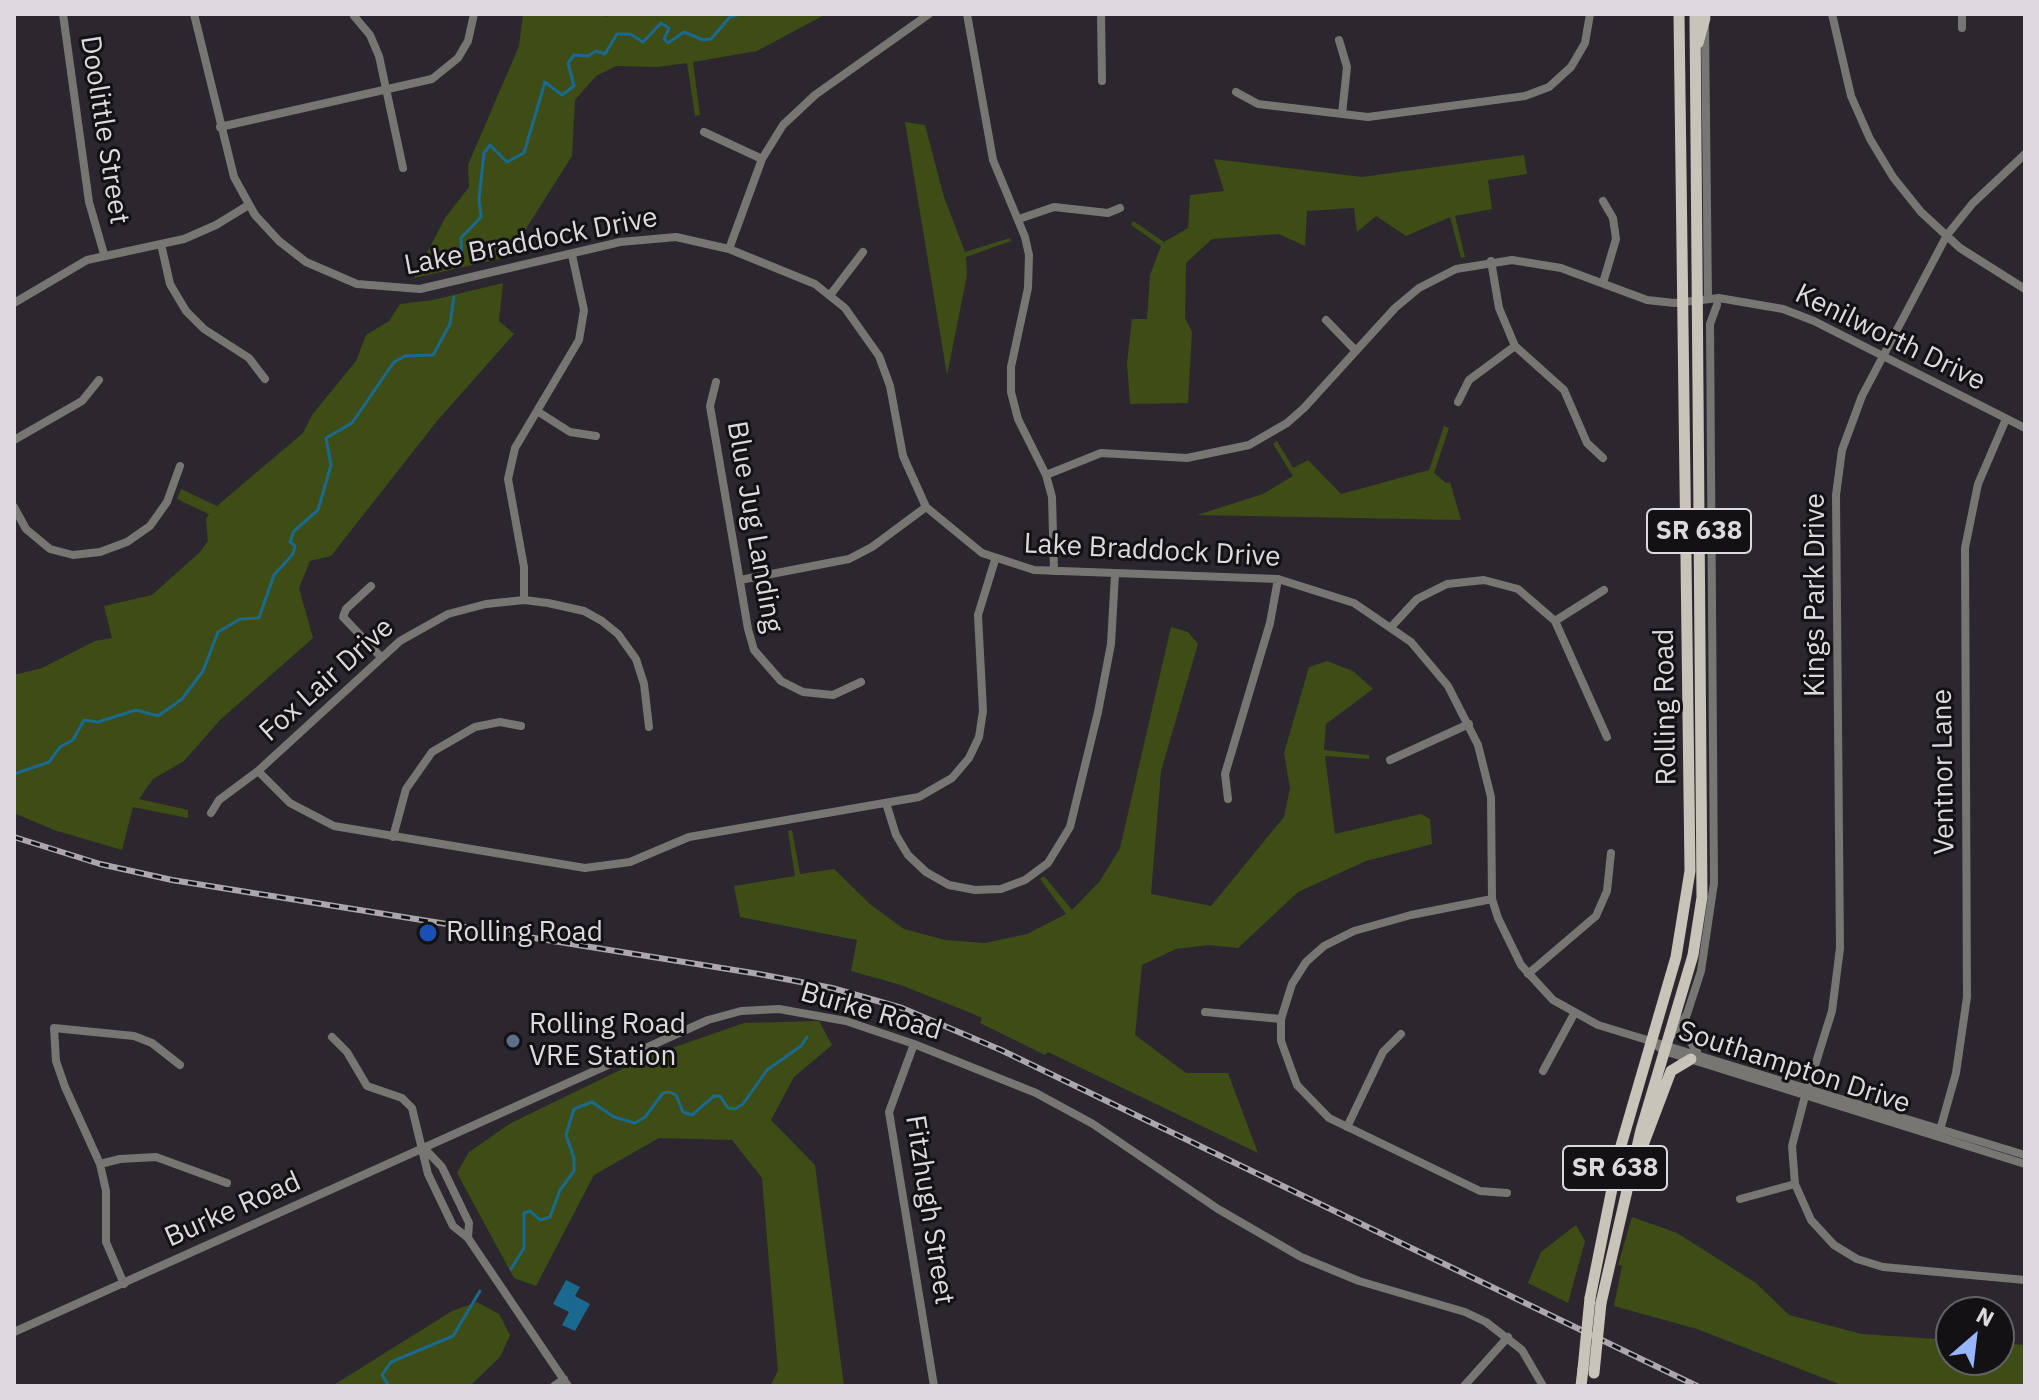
<!DOCTYPE html>
<style>
body{margin:0}
#map{position:relative;width:2039px;height:1400px;overflow:hidden;background:#2c272f;font-family:"IBM Plex Sans",sans-serif}
canvas{display:block}
.frame{position:absolute;inset:0;border:16px solid #ddd9df;pointer-events:none}
.north{position:absolute;left:1935px;top:1296px;width:80px;height:80px;box-sizing:border-box;background:#131114;border:2px solid #646165;border-radius:50%;rotate:28deg;font-size:22px;font-weight:700;line-height:32px;text-align:center;color:#ddd9df}
.north::after{content:'';display:block;margin:auto;width:28px;height:36px;background:#98b5fd;clip-path:polygon(50% 0,100% 100%,50% 72%,0 100%)}
</style>
<div id="map">
<canvas width="2039" height="1400"></canvas>
<div class="frame"></div>
<div class="north">N</div>
</div>
<script>
const context = document.querySelector('canvas').getContext('2d');
context.lineJoin = 'round';
function fillPath(path, color) {
  context.fillStyle = color;
  context.fill(path, 'evenodd');
}
function toPath(rows) {
  const path = new Path2D();
  for (const r of rows) {
    path.moveTo(r[0], r[1]);
    for (let i = 2; i < r.length; i += 2) path.lineTo(r[i], r[i + 1]);
  }
  return path;
}
function strokePath(path, color, width, dash) {
  context.strokeStyle = color;
  context.lineWidth = width;
  context.lineCap = dash ? 'butt' : 'round';
  context.setLineDash(dash || []);
  context.stroke(path);
}
function write(font, color, halo, rows, align = 'center') {
  context.font = font + ' "IBM Plex Sans",sans-serif';
  context.lineWidth = 6;
  context.setLineDash([]);
  context.textBaseline = 'middle';
  context.strokeStyle = halo;
  context.fillStyle = color;
  for (const [text, x, y, turn = 0] of rows) {
    context.save();
    context.translate(x, y);
    context.rotate((+turn || 0) * Math.PI / 180);
    context.textAlign = isNaN(turn) ? turn : align;
    if (halo) context.strokeText(text, 0, 0);
    context.fillText(text, 0, 0);
    context.restore();
  }
}
fillPath(toPath([
 [523,14,605,14,606,17,613,14,826,14,757,51,693,62,700,115,695,116,687,63,657,67,616,66,596,76,575,100,572,156,508,257,414,278,445,218,469,187,468,165,519,46],
 [905,122,925,125,944,197,965,252,1010,238,1011,241,966,257,967,275,947,375],
 [1524,155,1527,174,1488,180,1492,209,1455,216,1465,257,1461,258,1450,217,1406,236,1376,216,1357,232,1354,208,1307,211,1305,246,1279,234,1212,239,1186,263,1185,318,1192,332,1188,403,1130,404,1127,363,1132,319,1147,319,1150,275,1161,246,1131,225,1133,221,1164,242,1188,228,1190,195,1224,191,1214,159,1362,177],
 [503,283,499,321,514,334,437,421,331,556,310,561,299,588,313,638,220,720,184,761,153,779,139,799,188,810,188,818,133,807,122,850,54,830,14,813,14,675,42,668,95,641,112,638,104,606,152,595,200,552,208,541,206,519,209,514,177,499,181,489,217,506,303,433,312,415,356,361,366,335,389,321,400,304,433,300],
 [1444,426,1449,428,1434,473,1446,483,1450,482,1461,520,1197,515,1263,494,1293,476,1273,444,1277,441,1293,468,1308,460,1341,494,1429,470],
 [1171,627,1188,632,1198,644,1161,771,1151,894,1211,906,1284,817,1290,788,1284,753,1309,667,1327,661,1353,671,1373,689,1326,724,1324,750,1369,755,1369,759,1325,756,1335,834,1421,814,1430,819,1432,844,1366,861,1298,892,1238,948,1208,945,1176,949,1142,965,1135,1035,1186,1073,1228,1073,1258,1153,1048,1052,1045,1055,980,1023,982,1018,971,1013,901,985,851,971,857,940,740,917,734,886,795,876,788,831,792,830,800,874,834,869,871,905,904,929,945,940,985,943,1027,934,1066,914,1040,879,1044,876,1072,910,1100,881,1120,848],
 [819,1021,832,1045,794,1077,771,1120,815,1165,844,1386,770,1386,778,1371,762,1178,732,1140,659,1138,594,1175,536,1286,514,1278,457,1173,469,1152,511,1123,649,1056,744,1023],
 [1632,1217,1677,1233,1756,1283,1789,1315,1862,1334,1951,1340,1951,1360,1999,1360,1999,1343,2025,1345,2025,1386,1844,1386,1697,1329,1614,1306,1622,1266,1618,1265],
 [1576,1225,1585,1241,1568,1303,1528,1283,1541,1252],
 [477,1302,499,1314,510,1335,500,1357,470,1386,332,1386,452,1311]
]), '#3d4d15');
fillPath(toPath([
 [566,1280,580,1287,575,1296,590,1304,575,1331,562,1325,569,1312,553,1304]
]), '#1a698f');
strokePath(toPath([
 [462,263,461,238,481,217,479,199,484,153,490,145,507,162,524,153,545,82,562,95,574,86,568,63,574,55,588,56,596,51,605,54,617,34,630,34,643,42,661,23,669,28,664,39,668,43,684,32,703,40,711,39,730,17,740,14],
 [14,774,49,762,60,747,73,740,84,720,98,722,136,710,158,716,182,699,203,671,218,632,240,619,259,618,274,575,293,554,295,546,290,542,294,531,318,510,331,465,326,438,352,423,394,362,405,356,433,355,450,324,454,297],
 [511,1269,524,1248,524,1213,530,1211,540,1220,550,1217,560,1190,574,1171,574,1158,566,1135,574,1109,592,1102,614,1117,635,1123,645,1117,663,1093,670,1092,676,1095,683,1112,692,1115,714,1096,720,1096,728,1108,735,1109,743,1104,767,1070,801,1046,807,1037],
 [389,1386,382,1375,391,1362,453,1336,480,1291]
]), '#1a698f', 3);
strokePath(toPath([
 [63,14,89,202,104,254],
 [194,14,234,177,255,215,279,241,306,262,357,284,420,289,620,242,676,237,729,249,815,284,845,308,879,356,890,386,903,456,926,507,982,553,1034,570,1278,579,1354,603,1411,642,1448,686,1478,745,1491,797,1492,899,1498,918,1521,965,1553,1000,1598,1025,2025,1155],
 [967,14,993,160,1025,237,1029,255,1028,288,1011,367,1011,392,1018,419,1046,475,1052,497,1054,571],
 [1101,14,1102,81],
 [1832,14,1851,96,1870,139,1893,177,1921,212,1960,248,2025,289],
 [1962,14,1962,28],
 [354,16,370,35,379,56,403,168],
 [1705,27,1708,298],
 [1339,40,1347,67,1342,114],
 [1236,92,1258,104,1368,117,1525,96,1549,87,1571,67,1585,43,1590,14],
 [220,127,432,79,458,58,468,41,474,14],
 [704,132,762,159],
 [1019,219,1054,207,1108,213,1120,208],
 [161,244,170,284,186,311,204,329,249,358,265,379],
 [729,249,762,159,783,125,815,95,929,14],
 [1491,261,1499,308,1515,346,1564,390,1587,443,1603,458],
 [1603,283,1616,239,1613,218,1603,201],
 [831,294,863,252],
 [14,303,87,260,184,239,216,225,247,206],
 [1326,320,1356,351],
 [716,382,710,406,748,629,754,650,781,681,803,692,833,695,861,682],
 [1458,402,1469,380,1515,346],
 [537,411,570,432,596,436],
 [14,440,82,401,99,380],
 [1046,475,1101,453,1187,458,1249,445,1287,423,1304,408,1395,308,1419,288,1456,269,1512,260,1561,268,1647,300,1674,303,1719,298,1783,309,1814,321,2025,428],
 [14,507,26,529,50,549,73,555,100,552,127,542,150,526,167,502,180,466],
 [740,580,849,559,872,547,926,507],
 [371,586,346,609,343,617,381,657],
 [524,600,524,567,508,479,515,448,579,340,584,310,572,255],
 [1555,621,1604,590],
 [1392,626,1417,599,1447,584,1484,580,1518,589,1555,621,1607,737],
 [1390,760,1469,724],
 [258,771,290,803,334,826,585,868,630,862,689,837,919,797,952,778,969,758,979,737,983,711,978,615,995,560],
 [1228,799,1225,774,1270,623,1278,579],
 [886,803,896,835,908,855,926,872,949,885,975,890,1001,889,1025,880,1048,863,1070,827,1098,712,1111,644,1115,574],
 [211,813,219,800,258,771,400,641,448,614,486,604,524,600,548,603,584,611,602,621,618,634,636,659,644,684,649,727],
 [393,837,406,789,432,752,475,727,500,722,521,726],
 [1492,899,1411,915,1354,931,1324,946,1306,962,1292,984,1281,1019,1281,1041,1297,1085,1329,1118,1480,1191,1507,1193],
 [1528,974,1596,916,1607,891,1611,853],
 [1205,1012,1281,1019],
 [1686,1017,1686,1035,1697,1052],
 [1672,1035,1687,1014,1701,971,1714,883,1710,324,1717,305],
 [332,1037,347,1052,367,1086,402,1098,412,1108,428,1174,453,1226,468,1238,568,1386],
 [1651,1041,1664,1051,2025,1164],
 [914,1044,889,1112,934,1386],
 [1543,1071,1574,1014],
 [1808,1088,1832,1011,1840,948,1836,495,1842,450,1862,396,1947,235,1973,203,2025,154],
 [1805,1096,1792,1146,1795,1184,1811,1220,1834,1245,1857,1259,1883,1267,2025,1280],
 [1347,1127,1383,1052,1401,1034],
 [1940,1130,1956,1073,1967,997,1965,548,1978,484,2006,419],
 [424,1148,442,1167,469,1223,468,1238],
 [100,1164,120,1159,156,1157,227,1183],
 [1740,1199,1795,1184],
 [124,1284,106,1242,106,1191,100,1164,65,1087,56,1061,54,1028,134,1036,152,1043,180,1065],
 [14,1332,708,1020,741,1011,779,1009,846,1021,914,1044,1036,1093,1093,1124,1218,1209,1301,1257,1359,1281,1465,1312,1486,1322,1522,1350,1543,1386],
 [554,1386,564,1379],
 [1464,1386,1508,1337]
]), '#787672', 8);
strokePath(toPath([
 [1698,43,1705,18],
 [1643,1145,1671,1071,1691,1059],
 [1590,1298,1620,1149,1676,957,1690,871,1679,14],
 [1601,1303,1641,1130,1693,955,1702,897,1695,14],
 [1581,1386,1583,1369]
]), '#c8c4ba', 11);
const rail = toPath([
 [14,837,100,864,172,880,759,974,832,988,902,1008,1001,1050,1697,1386]
]);
strokePath(rail, '#aba7ad', 6);
strokePath(rail, '#131114', 3, [9]);
strokePath(toPath([
 [1583,1369,1590,1298],
 [1594,1373,1601,1303]
]), '#c8c4ba', 11);
for (const [x, y, r, color] of [
 [428,933,10,"#1a4fb4"],
 [513,1041,8,"#5c6f8a"]
]) {
  const dot = new Path2D();
  dot.arc(x, y, r, 0, 2 * Math.PI);
  context.fillStyle = color;
  context.fill(dot);
  strokePath(dot, '#131114', 3);
}
for (const [x, y, w] of [
 [1699,531,104],
 [1615,1168,104]
]) {
  const box = new Path2D();
  box.roundRect(x - w / 2, y - 22, w, 44, 6);
  context.fillStyle = '#131114';
  context.fill(box);
  strokePath(box, '#ddd9df', 2);
}
write('bold 26px', '#ddd9df', null, [
 ["SR 638",1699,531],
 ["SR 638",1615,1168]
]);
write('28px', '#ddd9df', '#131114', [
 ["Doolittle Street",104,130,81],
 ["Lake Braddock Drive",531,242,-11],
 ["Kenilworth Drive",1890,338,26],
 ["Blue Jug Landing",754,527,80],
 ["Lake Braddock Drive",1152,551,3],
 ["Kings Park Drive",1816,595,-90],
 ["Fox Lair Drive",327,680,-42],
 ["Rolling Road",1666,707,-91],
 ["Ventnor Lane",1944,772,-91],
 ["Burke Road",871,1012,16],
 ["Southampton Drive",1794,1068,18],
 ["Burke Road",233,1210,-24],
 ["Fitzhugh Street",929,1210,81]
]);
write('28px', '#ddd9df', '#131114', [
 ["Rolling Road",446,933],
 ["Rolling Road",529,1025],
 ["VRE Station",529,1057]
], 'left');
</script>
